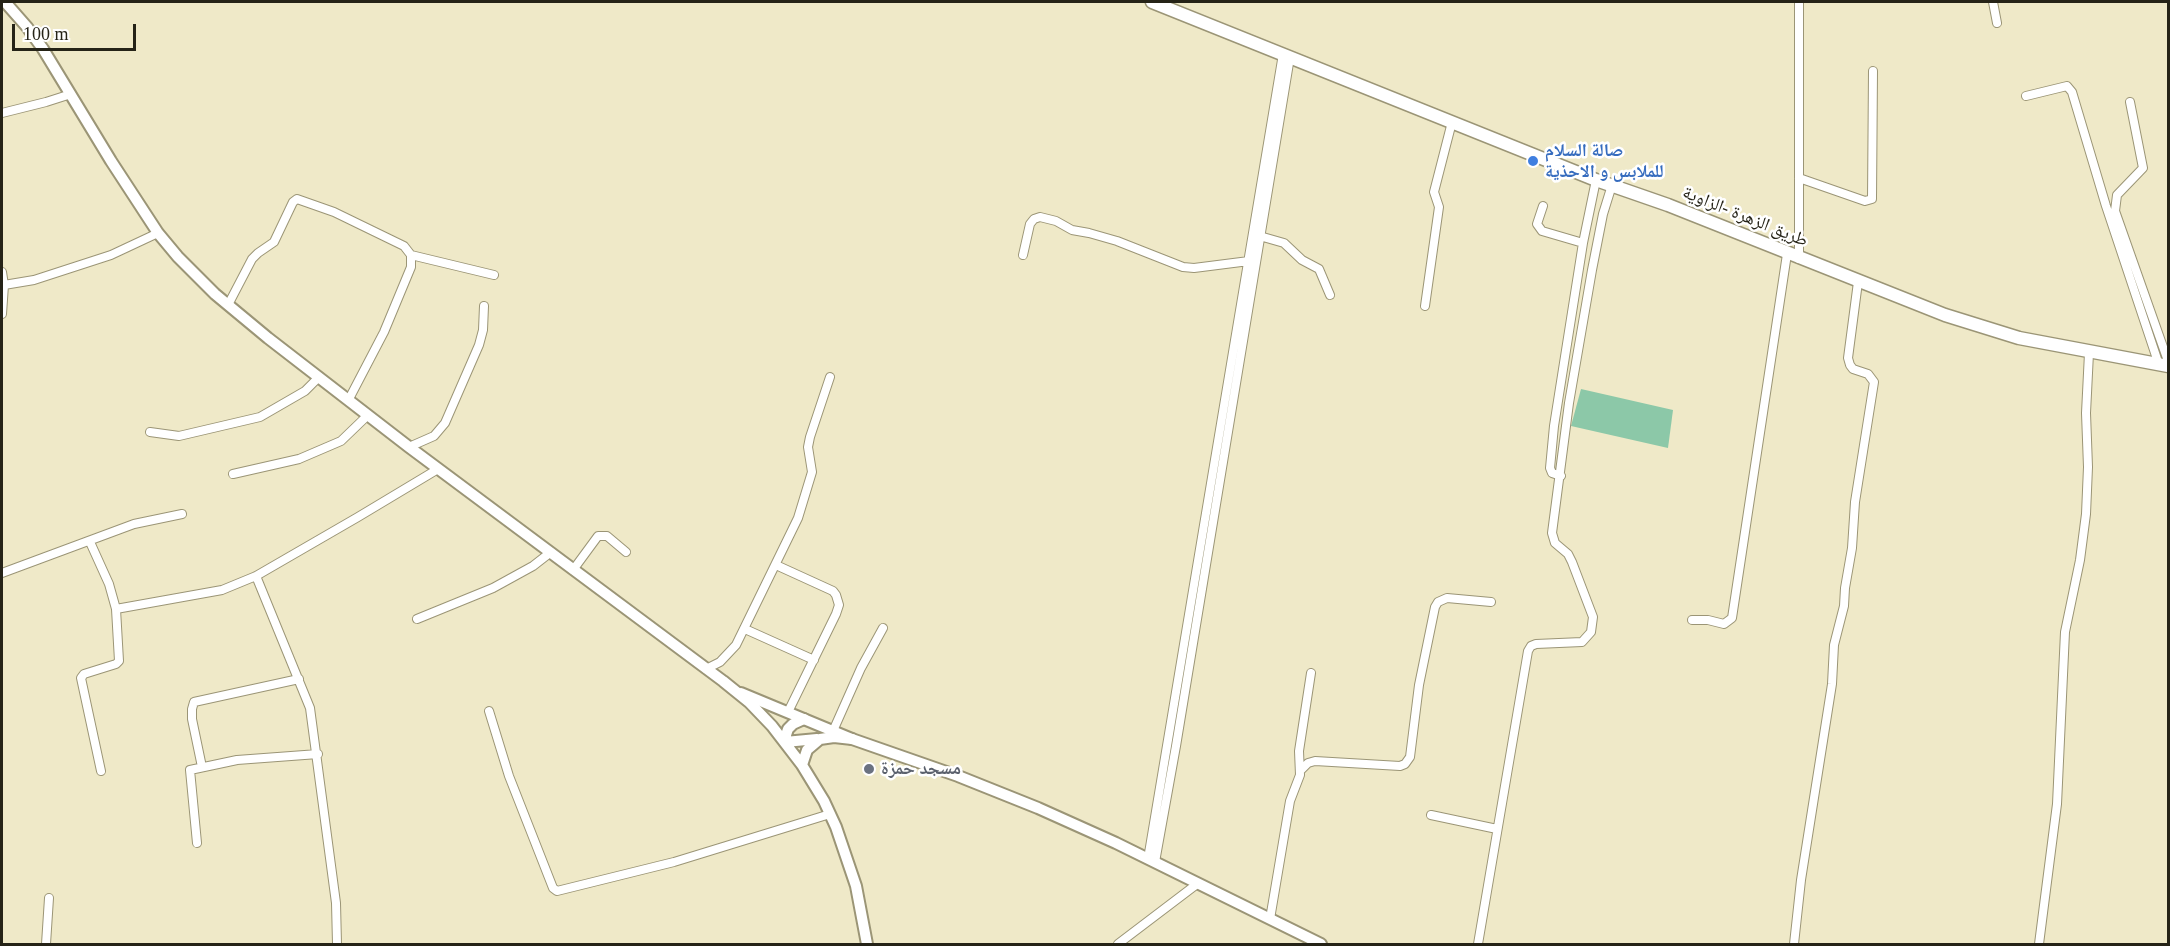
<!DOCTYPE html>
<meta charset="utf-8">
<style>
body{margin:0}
#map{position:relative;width:2170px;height:946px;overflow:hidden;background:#efe9c8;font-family:"Times New Roman",serif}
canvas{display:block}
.frame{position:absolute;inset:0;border:3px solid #252317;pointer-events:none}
.scale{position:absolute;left:12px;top:24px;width:124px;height:27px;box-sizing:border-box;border:3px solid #252317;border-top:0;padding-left:8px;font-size:18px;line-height:21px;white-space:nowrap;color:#252317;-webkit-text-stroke:4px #fff;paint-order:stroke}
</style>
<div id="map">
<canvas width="2170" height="946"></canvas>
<div class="frame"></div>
<div class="scale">100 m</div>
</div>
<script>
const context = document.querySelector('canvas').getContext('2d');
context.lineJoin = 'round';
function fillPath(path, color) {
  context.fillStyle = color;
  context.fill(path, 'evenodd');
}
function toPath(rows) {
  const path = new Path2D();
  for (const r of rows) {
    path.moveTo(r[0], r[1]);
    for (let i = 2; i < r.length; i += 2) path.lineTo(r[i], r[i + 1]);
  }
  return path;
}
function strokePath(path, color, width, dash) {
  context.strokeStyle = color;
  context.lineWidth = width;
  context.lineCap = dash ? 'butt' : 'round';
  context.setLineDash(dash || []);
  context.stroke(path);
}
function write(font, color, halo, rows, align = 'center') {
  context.font = font + ' "Times New Roman","Noto Naskh Arabic",serif';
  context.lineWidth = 5;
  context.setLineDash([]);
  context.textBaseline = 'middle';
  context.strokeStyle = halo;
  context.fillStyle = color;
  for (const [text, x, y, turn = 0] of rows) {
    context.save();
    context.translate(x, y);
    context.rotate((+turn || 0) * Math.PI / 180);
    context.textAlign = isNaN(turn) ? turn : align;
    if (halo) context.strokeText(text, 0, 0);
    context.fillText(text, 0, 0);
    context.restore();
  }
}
fillPath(toPath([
 [1581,389,1673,410,1668,448,1571,426]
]), '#8cc8a8');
const minor = toPath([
 [1993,2,1997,23],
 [2026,96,2067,86,2072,92,2106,206,2159,365],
 [2130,102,2143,168,2117,195,2115,211,2168,361],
 [2,113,46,102,71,94],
 [1799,178,1865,201,1872,199,1873,71],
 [1543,206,1537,224,1542,231,1583,243],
 [1256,235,1284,243,1302,260,1319,269,1330,295],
 [411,255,494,275],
 [1023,255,1030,224,1034,219,1040,217,1056,221,1072,230,1089,233,1117,241,1183,267,1194,268,1249,261],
 [1799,259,1799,2],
 [2,272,4,285,2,314],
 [4,285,34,280,111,255,158,233],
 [228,305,252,259,258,253,274,242,293,202,297,199,334,212,404,246,411,255,411,267,384,332,349,399],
 [1425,306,1439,207,1434,192,1452,122],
 [150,432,179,436,260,417,305,391,319,377],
 [409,447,434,436,445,423,479,345,483,330,484,306],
 [233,474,299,459,341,441,368,415],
 [1561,476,1552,473,1550,468,1554,426,1583,243,1596,180],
 [90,542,109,584,116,609,222,590,256,576,358,517,438,469],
 [776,565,833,591,836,595,839,605,836,614,788,712],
 [573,570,598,536,607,536,626,552],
 [2,573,134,524,182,514],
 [256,576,310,708,336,903,337,944],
 [417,619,493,588,533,566,551,552],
 [1692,620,1708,620,1724,624,1732,618,1787,254],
 [745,629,814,660],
 [706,669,720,662,736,645,798,518,812,472,808,447,810,437,830,377],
 [489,711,509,776,553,888,557,891,674,862,830,814],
 [833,731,861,668,883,628],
 [202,767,192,719,192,709,194,702,299,679],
 [101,771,81,678,84,674,116,664,119,661,116,609],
 [1300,771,1308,763,1315,761,1400,766,1405,764,1410,757,1419,685,1435,607,1438,602,1447,598,1491,602],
 [1431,815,1497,829],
 [197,843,190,770,237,760,318,754],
 [1148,859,1283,54],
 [1155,862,1176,746,1290,57],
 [1270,919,1290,801,1300,775,1299,751,1311,673],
 [46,944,49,898],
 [1118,944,1197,884],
 [1478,944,1528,651,1531,646,1536,644,1582,642,1591,632,1593,617,1572,562,1568,554,1555,543,1552,533,1569,403,1592,270,1603,214,1612,185],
 [1794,944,1801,880,1832,684,1834,645,1844,606,1845,588,1852,548,1855,502,1874,382,1868,374,1853,369,1850,365,1848,358,1858,282],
 [2039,944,2057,804,2065,632,2080,560,2086,514,2088,467,2086,413,2089,353]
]);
const tertiary = toPath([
 [741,693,852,739,958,776,1038,808,1116,843,1321,944]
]);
const secondary = toPath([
 [5,2,27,27,43,49,111,161,158,233,178,257,215,294,268,338,409,447,723,681,749,702,772,726,802,765,824,801,836,827,856,886,867,944],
 [784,741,788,729,793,724,804,719],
 [785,742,817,739],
 [802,765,807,750,820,739,834,737,852,739]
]);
const primary = toPath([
 [1152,2,1596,180,1668,205,1945,315,2019,338,2168,366]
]);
strokePath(minor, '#9b9576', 10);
strokePath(tertiary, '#9b9576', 14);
strokePath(secondary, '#9b9576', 14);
strokePath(primary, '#9b9576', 15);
strokePath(minor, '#fff', 8);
strokePath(tertiary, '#fff', 10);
strokePath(secondary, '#fff', 10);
strokePath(primary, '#fff', 12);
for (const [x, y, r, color] of [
 [1533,161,6,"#3f7fe0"],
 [869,769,6,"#6b7280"]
]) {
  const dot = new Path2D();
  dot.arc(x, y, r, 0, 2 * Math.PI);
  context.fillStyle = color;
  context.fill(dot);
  strokePath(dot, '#fff', 2);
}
write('bold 18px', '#366cbe', '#fff', [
 ["صالة السلام",1545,151],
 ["للملابس و الاحذية",1545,172]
], 'left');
write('18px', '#252317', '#fff', [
 ["طريق الزهرة -الزاوية",1745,217,22]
]);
write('bold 18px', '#5b616d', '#fff', [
 ["مسجد حمزة",881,769]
], 'left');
</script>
